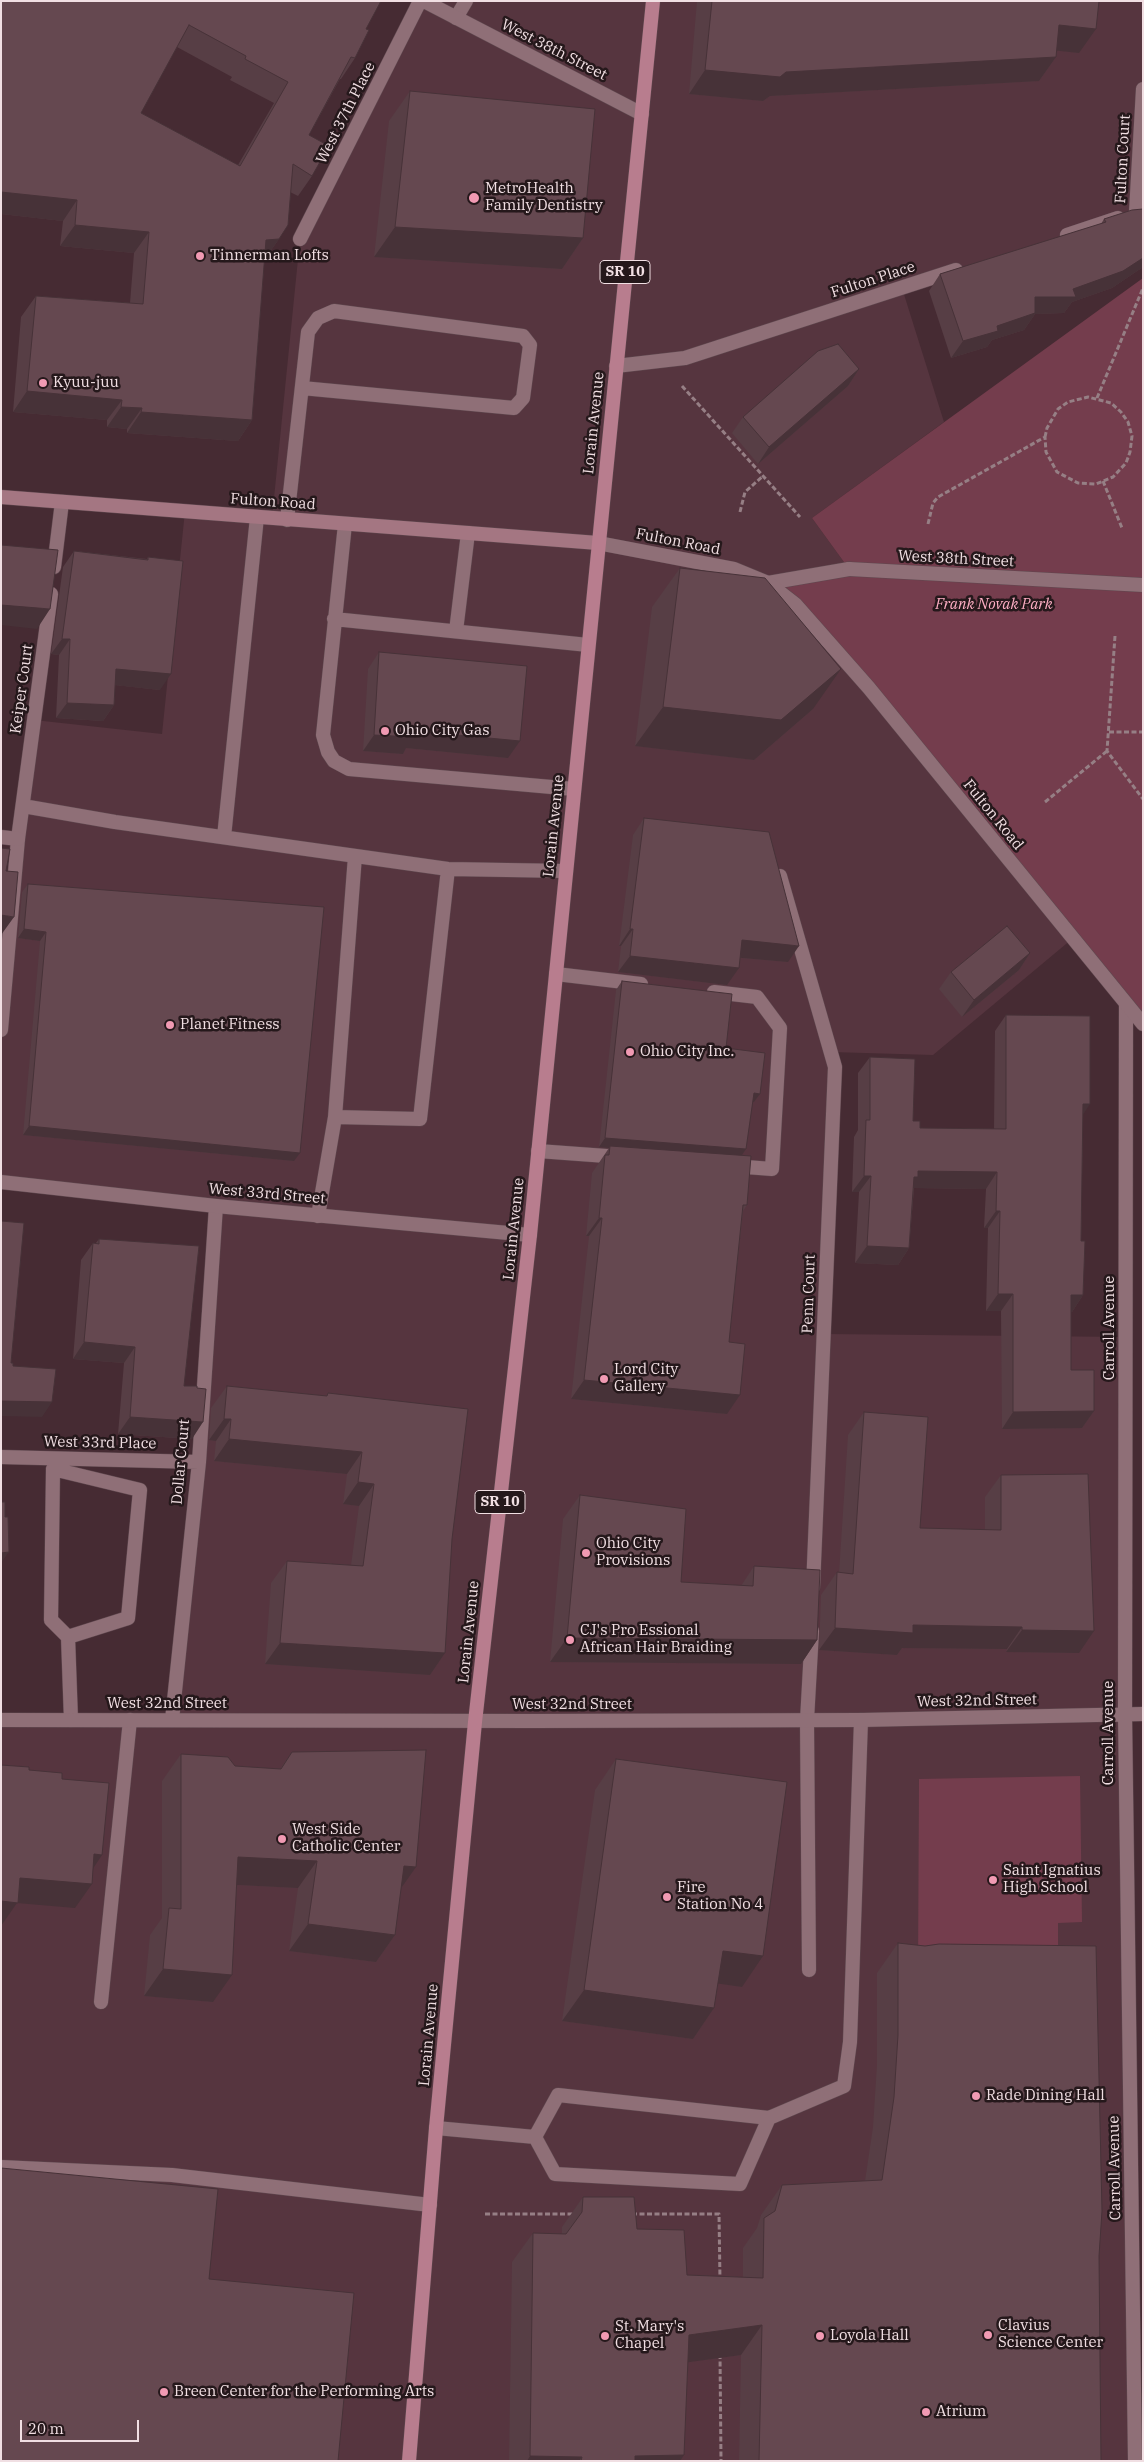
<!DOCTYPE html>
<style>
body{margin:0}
#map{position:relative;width:1144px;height:2462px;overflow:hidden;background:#462b33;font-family:"IBM Plex Serif",serif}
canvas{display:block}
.frame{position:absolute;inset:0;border:2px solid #f1dfe3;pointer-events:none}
.scale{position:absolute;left:20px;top:2420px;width:119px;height:22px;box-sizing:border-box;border:2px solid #f1dfe3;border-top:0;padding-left:6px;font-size:15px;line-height:18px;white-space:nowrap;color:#f1dfe3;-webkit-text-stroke:4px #25181b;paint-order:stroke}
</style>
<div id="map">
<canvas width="1144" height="2462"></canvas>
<div class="frame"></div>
<div class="scale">20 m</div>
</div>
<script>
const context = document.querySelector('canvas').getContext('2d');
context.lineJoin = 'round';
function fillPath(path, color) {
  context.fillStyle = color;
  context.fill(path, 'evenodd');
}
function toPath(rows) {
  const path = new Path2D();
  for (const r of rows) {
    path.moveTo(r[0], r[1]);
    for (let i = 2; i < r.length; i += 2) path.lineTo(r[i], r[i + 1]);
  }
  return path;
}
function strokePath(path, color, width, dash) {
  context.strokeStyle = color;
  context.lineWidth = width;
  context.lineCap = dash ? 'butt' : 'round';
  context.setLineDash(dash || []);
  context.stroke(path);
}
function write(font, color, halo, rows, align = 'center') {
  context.font = font + ' "IBM Plex Serif",serif';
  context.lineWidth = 5;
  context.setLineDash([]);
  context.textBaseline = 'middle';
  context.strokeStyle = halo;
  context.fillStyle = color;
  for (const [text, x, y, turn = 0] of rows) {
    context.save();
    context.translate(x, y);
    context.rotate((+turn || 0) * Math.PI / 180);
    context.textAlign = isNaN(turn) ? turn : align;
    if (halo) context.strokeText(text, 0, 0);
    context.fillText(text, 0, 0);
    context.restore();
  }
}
fillPath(toPath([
 [420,1,1143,1,1143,89,1136,212,902,288,944,422,812,518,849,569,795,604,1072,939,933,1055,831,1052,824,1334,1126,1337,1135,2461,1,2461,1,1720,172,1720,216,1207,1,1182,1,1030,34,720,162,734,185,511,272,518,300,239]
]), '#56353f');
fillPath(toPath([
 [1143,278,1143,1024,869,688,768,583,849,569,812,518],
 [1080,1776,1082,1922,1058,1923,1058,1976,918,1974,919,1779]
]), '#743d4d');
const service = toPath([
 [456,18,466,1],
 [1143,89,1136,212,1143,229],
 [1067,235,1118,218],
 [616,366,685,358,956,270],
 [287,520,308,332,318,318,334,311,523,336,530,345,523,398,514,408,302,388],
 [345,524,323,735,328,752,334,761,349,769,574,789],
 [54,567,62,502],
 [334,619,588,645],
 [456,631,468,533],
 [23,806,115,822,448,869,566,871],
 [224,837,257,517],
 [780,876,835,1067,813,1587],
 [556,974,641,984],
 [714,992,757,997,780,1028,772,1169,733,1166],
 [1,1030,18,839,51,594],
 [335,1117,355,856],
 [538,1151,620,1157],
 [318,1216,335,1117,420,1119,448,869],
 [1,1457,199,1462],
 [68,1637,128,1618,140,1490,53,1469,51,1620,68,1637,71,1720],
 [172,1720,199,1462,216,1206],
 [809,1970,807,1720,812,1631],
 [101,2002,130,1720],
 [436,2128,535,2137,558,2095,769,2118,844,2086,850,2042,861,1720],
 [535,2137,555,2174,740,2184,769,2118],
 [1,2167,172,2175,430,2205]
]);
const pedestrian = toPath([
 [768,583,849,569]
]);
const minor = toPath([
 [424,1,642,114],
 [300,239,420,1],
 [849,569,1143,585],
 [1,837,18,839],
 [1126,1005,1125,1714,1135,2461],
 [1,1182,216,1206,530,1235],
 [1,1720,534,1721,861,1720,1143,1714]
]);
const tertiary = toPath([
 [598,543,734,569,768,583,795,604,869,688,1143,1024]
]);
const secondary = toPath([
 [1,497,598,543]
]);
const primary = toPath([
 [409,2461,436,2128,475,1722,530,1235,653,1]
]);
strokePath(service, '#5f484f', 15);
strokePath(pedestrian, '#5f484f', 15);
strokePath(minor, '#5f484f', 15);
strokePath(tertiary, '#5f484f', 15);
strokePath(secondary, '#5f484f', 15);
strokePath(primary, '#5f484f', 15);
strokePath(toPath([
 [682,386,800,517],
 [1097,398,1143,288],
 [1103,481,1122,528],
 [740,512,745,492,763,476],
 [928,524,933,503,938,497,1045,437,1046,452,1057,472,1078,483,1096,484,1113,477,1126,463,1130,452,1132,436,1128,422,1121,412,1111,403,1088,397,1068,402,1058,409,1047,428,1045,437],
 [1115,636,1107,751,1143,799],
 [1109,732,1143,732],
 [1045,802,1107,751],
 [485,2214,576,2214],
 [632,2214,719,2214,720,2280],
 [720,2354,721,2461]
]), '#967f85', 3, [5, 2.5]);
strokePath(service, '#8f6f77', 14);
strokePath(pedestrian, '#8f6f77', 14);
strokePath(minor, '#8f6f77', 14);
strokePath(tertiary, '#8f6f77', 14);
strokePath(secondary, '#a47682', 14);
strokePath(primary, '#b87d8e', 14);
fillPath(toPath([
 [1,1,366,29,355,58,341,79,340,79,309,135,312,176,298,196,290,192,279,239,264,260,252,420,238,441,127,433,127,429,107,427,107,420,13,412,21,317,36,296,130,303,134,253,60,246,63,221,1,214],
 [177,47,232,77,230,80,274,103,238,165,141,113],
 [697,1,1099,1,1079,53,1056,50,1056,57,1039,81,770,96,763,101,689,94],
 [410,91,583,238,562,269,374,257,389,121],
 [1143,209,1143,267,1112,288,1072,302,1064,313,1035,314,1024,330,992,340,987,347,951,358,929,291,940,274,1101,224,1104,219],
 [859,369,848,386,758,464,732,433,743,417],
 [74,551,147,559,148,557,160,690,115,685,114,705,103,721,56,718,59,655,51,654,63,567],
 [680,568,813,709,754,760,635,746,652,607],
 [379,652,508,758,406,748,403,754,363,751,368,669],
 [644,818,788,962,740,958,727,985,618,972,621,946,619,946,633,835],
 [28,884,294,1161,23,1135,40,941,18,938,22,892],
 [1030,953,1019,970,962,1017,939,989,951,972],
 [622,981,726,1048,760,1094,754,1102,752,1102,746,1149,741,1156,747,1205,743,1211,729,1342,727,1414,571,1399,589,1236,586,1236,592,1173,609,1148,599,1147,616,990],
 [1006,1015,1083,1115,1081,1241,1083,1295,1072,1312,1071,1312,1071,1370,1094,1411,1082,1428,1002,1429,1001,1311,986,1311,988,1228,984,1228,986,1189,914,1188,909,1248,898,1265,855,1263,859,1192,852,1192,854,1137,858,1130,858,1073,870,1057,913,1121,920,1128,994,1129,995,1031],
 [99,1239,184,1386,192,1439,118,1434,124,1363,73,1359,81,1260,93,1243,95,1244],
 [227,1386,326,1396,328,1393,452,1539,445,1653,430,1675,265,1664,271,1583,287,1561,351,1565,359,1506,343,1504,347,1474,214,1461,216,1441,209,1440,211,1408],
 [864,1412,920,1528,985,1530,985,1497,1001,1475,1079,1653,1006,1652,1007,1649,902,1648,897,1655,819,1650,821,1595,837,1572,839,1573,848,1435],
 [580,1495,681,1582,741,1586,754,1566,817,1640,801,1664,550,1662,563,1519],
 [292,1752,401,1888,395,1935,376,1962,289,1951,298,1888,236,1885,213,2002,144,1996,150,1935,162,1918,162,1781,181,1754,235,1766,280,1769],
 [616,1759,742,1987,718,1983,714,2008,693,2039,562,2021,595,1790],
 [898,1943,1099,2256,1101,2461,739,2461,741,2355,688,2362,680,2461,509,2461,512,2262,533,2233,562,2234,562,2227,583,2197,637,2229,687,2275,743,2277,743,2248,757,2228,761,2215,782,2185,865,2181,873,2127,877,2065,877,1973]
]), '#573e45');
fillPath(toPath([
 [1059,25,1096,29,1079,53,1042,49],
 [1056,57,1039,81,770,96,763,101,689,94,705,70,786,72],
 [1,192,77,200,63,221,1,214],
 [75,225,149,232,134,253,60,246],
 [395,227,583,238,562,269,374,257],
 [279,239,264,260,266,240],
 [1143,258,1143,267,1112,288,1072,302,1064,313,1035,314,1024,330,992,340,987,347,951,358,963,341,997,326,1035,297,1073,289],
 [859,369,848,386,758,464,769,447],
 [27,391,122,400,107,420,13,412],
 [121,407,142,408,127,429,107,427],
 [141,412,252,420,238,441,127,433],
 [1,605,50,609,37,629,1,625],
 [62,639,70,639,59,655,51,654],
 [116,669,171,674,160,690,105,684],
 [841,669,813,709,754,760,635,746,663,707],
 [67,703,114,705,103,721,56,718],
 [415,731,520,741,508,758,406,748,403,754,363,751,374,735],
 [1,915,14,917,1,935],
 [24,929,46,932,40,941,18,938],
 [630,929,633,929,621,946,619,946],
 [742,940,799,946,788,962,731,957],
 [1030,953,1019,970,962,1017,974,1000],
 [630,956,739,968,727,985,618,972],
 [754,1093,760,1094,754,1102,748,1102],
 [1083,1104,1090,1104,1079,1121],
 [29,1126,300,1153,294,1161,23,1135],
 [605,1138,746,1149,740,1158,610,1146,609,1148,599,1147],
 [918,1171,997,1172,986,1189,910,1188,903,1194],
 [864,1176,871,1176,859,1192,852,1192],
 [996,1211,1000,1211,988,1228,984,1228],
 [599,1218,602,1218,589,1236,586,1236],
 [867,1246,909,1248,898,1265,855,1263],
 [998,1294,1013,1294,1001,1311,986,1311],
 [1071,1295,1083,1295,1072,1312,1059,1312],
 [84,1342,135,1347,124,1363,73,1359],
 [584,1380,740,1395,727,1414,571,1399],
 [1,1401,52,1402,42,1417,1,1416],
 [1094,1411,1082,1428,1002,1429,1013,1412],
 [130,1417,203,1422,192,1439,118,1434],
 [224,1419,231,1419,216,1441,209,1440],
 [229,1439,362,1452,347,1474,214,1461],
 [358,1482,374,1484,359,1506,343,1504],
 [9,1552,1,1563,1,1553],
 [913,1625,1022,1627,1007,1649,902,1648,897,1655,819,1650,835,1628],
 [1022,1630,1094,1631,1079,1653,1006,1652],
 [567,1638,817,1640,801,1664,550,1662],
 [280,1643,445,1653,430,1675,265,1664],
 [94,1854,102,1855,86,1879],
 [238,1857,317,1861,298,1888,219,1884],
 [404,1866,416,1867,397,1894],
 [20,1878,92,1884,75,1908,17,1903,1,1926,1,1901],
 [308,1924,395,1935,376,1962,289,1951],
 [723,1951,763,1956,742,1987,701,1981],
 [163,1969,232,1975,213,2002,144,1996],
 [584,1990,714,2008,693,2039,562,2021],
 [762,2325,741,2355,668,2365,689,2335],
 [684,2455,680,2461,632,2461,635,2456],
 [530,2456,582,2457,579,2461,527,2461]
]), '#473238');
const building = toPath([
 [1,1,381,1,366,29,369,30,355,58,351,57,309,135,329,146,312,176,293,164,288,225,279,239,266,240,252,420,141,412,142,408,121,407,122,400,27,391,36,296,143,304,149,232,75,225,77,200,1,192,1,1],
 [189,25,246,56,245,59,288,82,240,166,141,113,189,25],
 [712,1,1099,1,1096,29,1059,25,1056,57,786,72,780,77,705,70,712,1],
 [410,91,595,109,583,238,395,227,410,91],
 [1143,209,1143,258,1123,271,1073,289,1076,297,1035,297,1035,313,997,326,998,331,963,341,940,274,1106,222,1104,219,1132,210,1143,209],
 [838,344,859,369,769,447,743,417,818,351,838,344],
 [1,545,58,550,50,609,1,605,1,545],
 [74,551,148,560,148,557,183,561,171,674,116,669,114,705,67,703,70,639,62,639,74,551],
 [680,568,765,578,841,669,781,720,663,707,680,568],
 [379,652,527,666,520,741,415,731,414,737,374,735,379,652],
 [644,818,769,832,799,946,742,940,739,968,630,956,633,929,630,929,644,818],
 [1,848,10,849,6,871,18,872,14,917,1,915,1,848],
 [28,884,324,907,300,1153,29,1126,46,932,24,929,28,884],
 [1007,926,1030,953,974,1000,951,972,1007,926],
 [622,981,732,994,726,1048,765,1053,760,1094,754,1093,746,1149,605,1138,622,981],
 [1006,1015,1090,1016,1090,1104,1083,1104,1081,1241,1085,1241,1083,1295,1071,1295,1071,1370,1094,1370,1094,1411,1013,1412,1013,1294,998,1294,1000,1211,996,1211,997,1172,918,1171,918,1177,914,1177,909,1248,867,1246,871,1176,864,1176,866,1120,870,1120,870,1057,915,1059,913,1121,920,1121,920,1128,1006,1129,1006,1015],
 [610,1146,751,1156,747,1205,743,1205,729,1342,745,1344,740,1395,584,1380,602,1218,599,1218,605,1155,609,1155,610,1146],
 [1,1221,24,1223,11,1363,13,1363,13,1366,56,1369,52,1402,1,1401,1,1221],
 [99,1239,199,1246,184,1386,197,1386,197,1388,206,1389,203,1422,130,1417,135,1347,84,1342,93,1243,99,1244,99,1239],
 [227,1386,327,1396,328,1393,468,1409,452,1539,445,1653,280,1643,287,1561,363,1566,374,1484,358,1482,362,1452,229,1439,231,1419,224,1419,227,1386],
 [864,1412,928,1417,920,1528,1001,1530,1001,1475,1088,1474,1094,1631,1022,1630,1022,1627,913,1625,913,1633,835,1628,837,1572,853,1574,864,1412],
 [580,1495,686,1509,681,1582,753,1586,754,1566,820,1570,817,1640,567,1638,580,1495],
 [1,1502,5,1502,5,1517,8,1517,9,1552,1,1553,1,1502],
 [426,1750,416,1867,404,1866,395,1935,308,1924,317,1861,238,1857,232,1975,163,1969,169,1908,181,1909,181,1754,228,1757,235,1766,281,1769,292,1752,426,1750],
 [616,1759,787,1782,763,1956,723,1951,714,2008,584,1990,616,1759],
 [1,1765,29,1767,29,1770,62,1773,62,1779,109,1783,102,1855,94,1854,92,1884,20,1878,18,1903,1,1901,1,1765],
 [898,1943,925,1946,939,1944,1096,1946,1102,2211,1099,2256,1101,2461,759,2461,762,2325,689,2335,684,2455,635,2456,635,2461,581,2461,582,2457,530,2456,533,2233,566,2234,582,2212,583,2197,634,2197,637,2229,684,2230,687,2275,763,2278,764,2218,775,2211,782,2185,882,2180,894,2097,898,2035,898,1943],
 [1,2168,218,2189,209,2279,354,2293,338,2461,1,2461,1,2168]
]);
fillPath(building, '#654850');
strokePath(building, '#473238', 1);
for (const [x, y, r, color] of [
 [474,198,6,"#f19ab3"],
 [200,256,5,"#f19ab3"],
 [43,383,5,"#f19ab3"],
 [385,731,5,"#f19ab3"],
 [170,1025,5,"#f19ab3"],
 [630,1052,5,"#f19ab3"],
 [604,1379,5,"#f19ab3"],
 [586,1553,5,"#f19ab3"],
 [570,1640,5,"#f19ab3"],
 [282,1839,5,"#f19ab3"],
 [993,1880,5,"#f19ab3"],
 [667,1897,5,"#f19ab3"],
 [976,2096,5,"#f19ab3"],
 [988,2335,5,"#f19ab3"],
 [605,2336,5,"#f19ab3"],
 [820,2336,5,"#f19ab3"],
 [164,2392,5,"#f19ab3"],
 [926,2412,5,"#f19ab3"]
]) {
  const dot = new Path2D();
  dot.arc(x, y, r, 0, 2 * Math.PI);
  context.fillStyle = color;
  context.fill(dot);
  strokePath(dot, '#25181b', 2);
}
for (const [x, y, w] of [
 [625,272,50],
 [500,1502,50]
]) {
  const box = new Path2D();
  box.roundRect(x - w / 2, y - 11.5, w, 23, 4);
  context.fillStyle = '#25181b';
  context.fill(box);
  strokePath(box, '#f1dfe3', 1);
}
write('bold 14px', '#f1dfe3', null, [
 ["SR 10",625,272],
 ["SR 10",500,1502]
]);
write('15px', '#f1dfe3', '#25181b', [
 ["West 38th Street",554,50,27],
 ["West 37th Place",346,113,-63],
 ["Fulton Court",1123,159,-87],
 ["Fulton Place",873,280,-18],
 ["Lorain Avenue",594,423,-84],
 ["Fulton Road",273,502,4],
 ["Fulton Road",678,542,11],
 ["West 38th Street",956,559,3],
 ["Keiper Court",22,689,-82],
 ["Fulton Road",993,815,51],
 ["Lorain Avenue",554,826,-84],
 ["West 33rd Street",267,1194,5],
 ["Lorain Avenue",514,1229,-84],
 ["Penn Court",809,1294,-88],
 ["Carroll Avenue",1110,1328,-90],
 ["West 33rd Place",100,1443,1],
 ["Dollar Court",181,1462,-85],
 ["Lorain Avenue",469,1632,-84],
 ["West 32nd Street",977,1701,-1],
 ["West 32nd Street",167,1704],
 ["West 32nd Street",572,1705],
 ["Carroll Avenue",1109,1733,-90],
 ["Lorain Avenue",429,2035,-85],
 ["Carroll Avenue",1115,2168,-91]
]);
write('15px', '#f1dfe3', '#25181b', [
 ["MetroHealth",485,189],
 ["Family Dentistry",485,206],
 ["Tinnerman Lofts",210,256],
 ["Kyuu-juu",53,383],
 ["Ohio City Gas",395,731],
 ["Planet Fitness",180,1025],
 ["Ohio City Inc.",640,1052],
 ["Lord City",614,1370],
 ["Gallery",614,1387],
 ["Ohio City",596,1544],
 ["Provisions",596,1561],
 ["CJ's Pro Essional",580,1631],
 ["African Hair Braiding",580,1648],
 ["West Side",292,1830],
 ["Catholic Center",292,1847],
 ["Saint Ignatius",1003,1871],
 ["High School",1003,1888],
 ["Fire",677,1888],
 ["Station No 4",677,1905],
 ["Rade Dining Hall",986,2096],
 ["Clavius",998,2326],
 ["Science Center",998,2343],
 ["St. Mary's",615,2327],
 ["Chapel",615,2344],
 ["Loyola Hall",830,2336],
 ["Breen Center for the Performing Arts",174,2392],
 ["Atrium",936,2412]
], 'left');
write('italic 15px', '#feaec4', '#25181b', [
 ["Frank Novak Park",994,605]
]);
</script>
